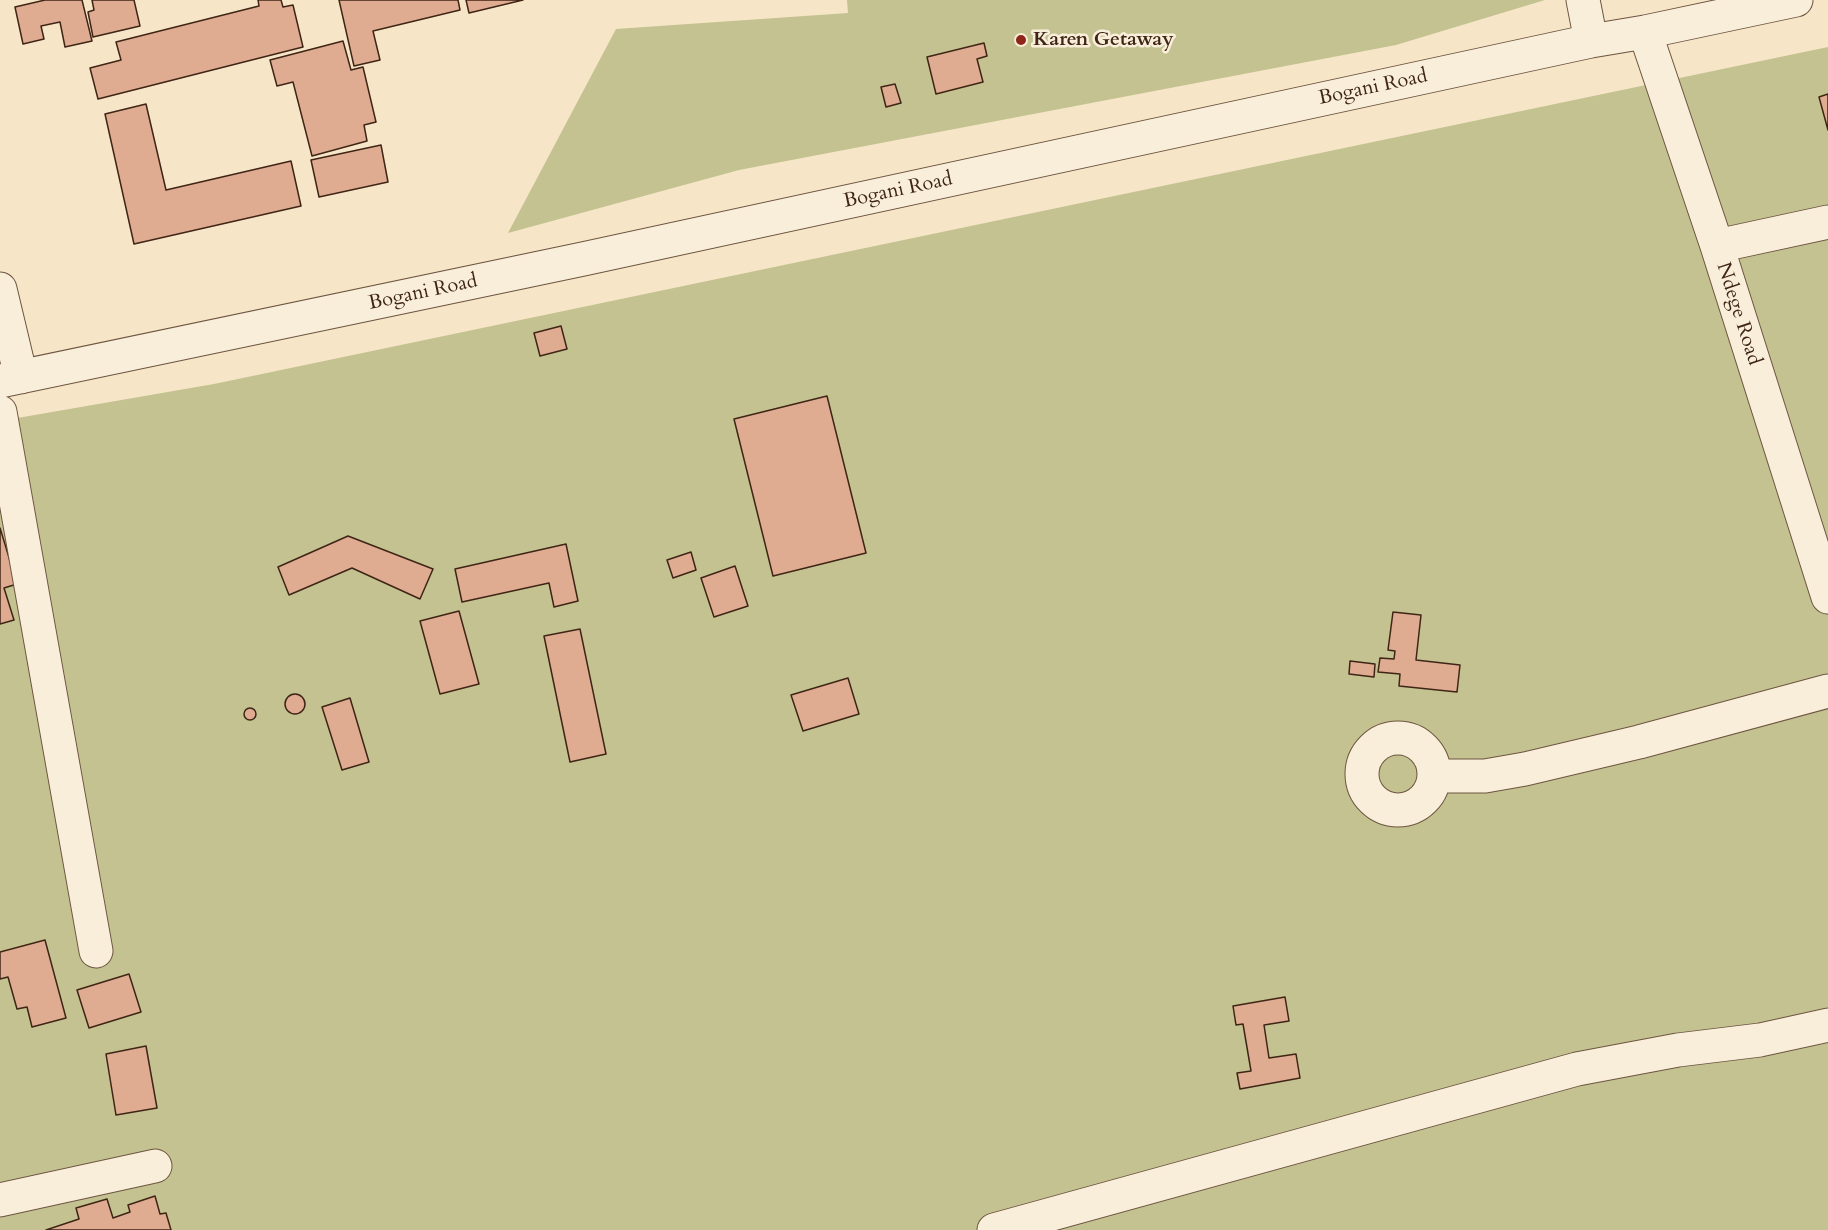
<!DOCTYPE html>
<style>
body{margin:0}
canvas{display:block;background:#f6e5c6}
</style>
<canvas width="1828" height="1230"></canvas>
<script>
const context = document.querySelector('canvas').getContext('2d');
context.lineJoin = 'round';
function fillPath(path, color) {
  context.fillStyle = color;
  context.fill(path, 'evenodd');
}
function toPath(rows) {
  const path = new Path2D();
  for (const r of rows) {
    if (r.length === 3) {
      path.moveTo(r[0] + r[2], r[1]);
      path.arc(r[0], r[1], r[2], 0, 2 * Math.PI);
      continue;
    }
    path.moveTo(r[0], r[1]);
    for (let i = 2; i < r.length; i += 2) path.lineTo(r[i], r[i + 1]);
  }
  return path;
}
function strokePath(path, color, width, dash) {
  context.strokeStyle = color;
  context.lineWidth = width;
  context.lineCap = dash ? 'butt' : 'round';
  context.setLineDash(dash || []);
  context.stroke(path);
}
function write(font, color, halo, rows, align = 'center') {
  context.font = font + ' Cardo,serif';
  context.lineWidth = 5;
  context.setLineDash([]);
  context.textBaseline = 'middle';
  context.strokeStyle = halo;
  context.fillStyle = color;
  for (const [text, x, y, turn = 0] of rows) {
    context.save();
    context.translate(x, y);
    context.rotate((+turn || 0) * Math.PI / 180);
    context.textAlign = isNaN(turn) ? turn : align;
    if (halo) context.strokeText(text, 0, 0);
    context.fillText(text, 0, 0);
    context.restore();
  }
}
fillPath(toPath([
 [847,0,1545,0,1396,45,739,170,508,233,616,29,848,13],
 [1828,47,1828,1230,0,1230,0,421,214,384]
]), '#c3c290');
const building = toPath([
 [45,0,82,0,92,41,65,47,60,22,41,26,44,39,23,44,15,7,45,0],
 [92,0,134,0,140,26,93,37,88,12,94,10,92,0],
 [258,0,281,0,283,7,293,5,303,47,98,99,90,68,121,60,116,42,259,6,258,0],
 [339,0,458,0,460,10,373,31,380,60,354,66,339,0],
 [466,0,523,0,469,13,466,0],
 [343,41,351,70,363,67,376,122,364,125,367,141,312,156,293,82,277,86,270,60,343,41],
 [984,43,987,56,977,59,983,82,936,94,927,57,984,43],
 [895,84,901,103,886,107,881,87,895,84],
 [1828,94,1828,130,1819,97,1828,94],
 [146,104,166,190,291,161,301,206,134,244,105,114,146,104],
 [381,145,388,182,319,197,311,160,381,145],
 [561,326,567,349,540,356,534,333,561,326],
 [827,396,866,553,773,576,734,419,827,396],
 [0,528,17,584,4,588,14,620,0,624,0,528],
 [348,536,433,569,420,599,352,568,289,595,278,567,348,536],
 [566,544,578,601,554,607,549,583,462,602,455,569,566,544],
 [691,552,696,570,673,578,667,560,691,552],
 [735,566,748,606,714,617,701,578,735,566],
 [459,611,479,684,440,694,420,621,459,611],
 [1393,612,1421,615,1416,660,1460,665,1457,692,1399,686,1400,674,1378,672,1380,658,1394,659,1395,651,1388,650,1393,612],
 [580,629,606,754,570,762,544,636,580,629],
 [1350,661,1375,664,1374,677,1349,674,1350,661],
 [848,678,859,714,803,731,791,695,848,678],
 [295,704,10],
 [350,698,369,762,342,770,322,707,350,698],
 [250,714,6],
 [45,940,66,1018,32,1027,27,1007,17,1009,8,977,0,979,0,952,45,940],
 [129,974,141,1012,89,1028,77,990,129,974],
 [1285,997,1289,1021,1264,1025,1269,1058,1296,1054,1300,1078,1240,1089,1237,1073,1251,1071,1243,1024,1236,1025,1233,1006,1285,997],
 [146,1046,157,1108,116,1115,106,1054,146,1046],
 [155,1196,160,1214,166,1213,171,1230,46,1230,79,1219,76,1208,107,1199,113,1218,130,1212,128,1205,155,1196]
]);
fillPath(building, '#dfab91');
strokePath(building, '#3f2515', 1.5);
const minor = toPath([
 [1583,0,1591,41],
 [1645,32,1717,246,1828,597],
 [1717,246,1828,222],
 [0,289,21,377],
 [0,381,583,259,1591,41,1645,32,1796,0],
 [0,412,96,951],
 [1398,774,36],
 [1434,776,1485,776,1525,769,1639,742,1828,691],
 [0,1200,155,1166],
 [994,1230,1577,1069,1678,1050,1760,1040,1828,1025]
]);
strokePath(minor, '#6d5541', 35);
strokePath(minor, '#f9eeda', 33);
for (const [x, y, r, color] of [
 [1021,40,6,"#8f2418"]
]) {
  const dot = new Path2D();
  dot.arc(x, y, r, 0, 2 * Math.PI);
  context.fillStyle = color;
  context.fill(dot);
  strokePath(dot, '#f9eeda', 2);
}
write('bold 20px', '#3f2515', '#f9eeda', [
 ["Karen Getaway",1033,40]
], 'left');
write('20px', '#3f2515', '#f9eeda', [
 ["Bogani Road",1373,88,-12],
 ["Bogani Road",898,191,-12],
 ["Bogani Road",423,293,-12],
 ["Ndege Road",1738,314,72]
]);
</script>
